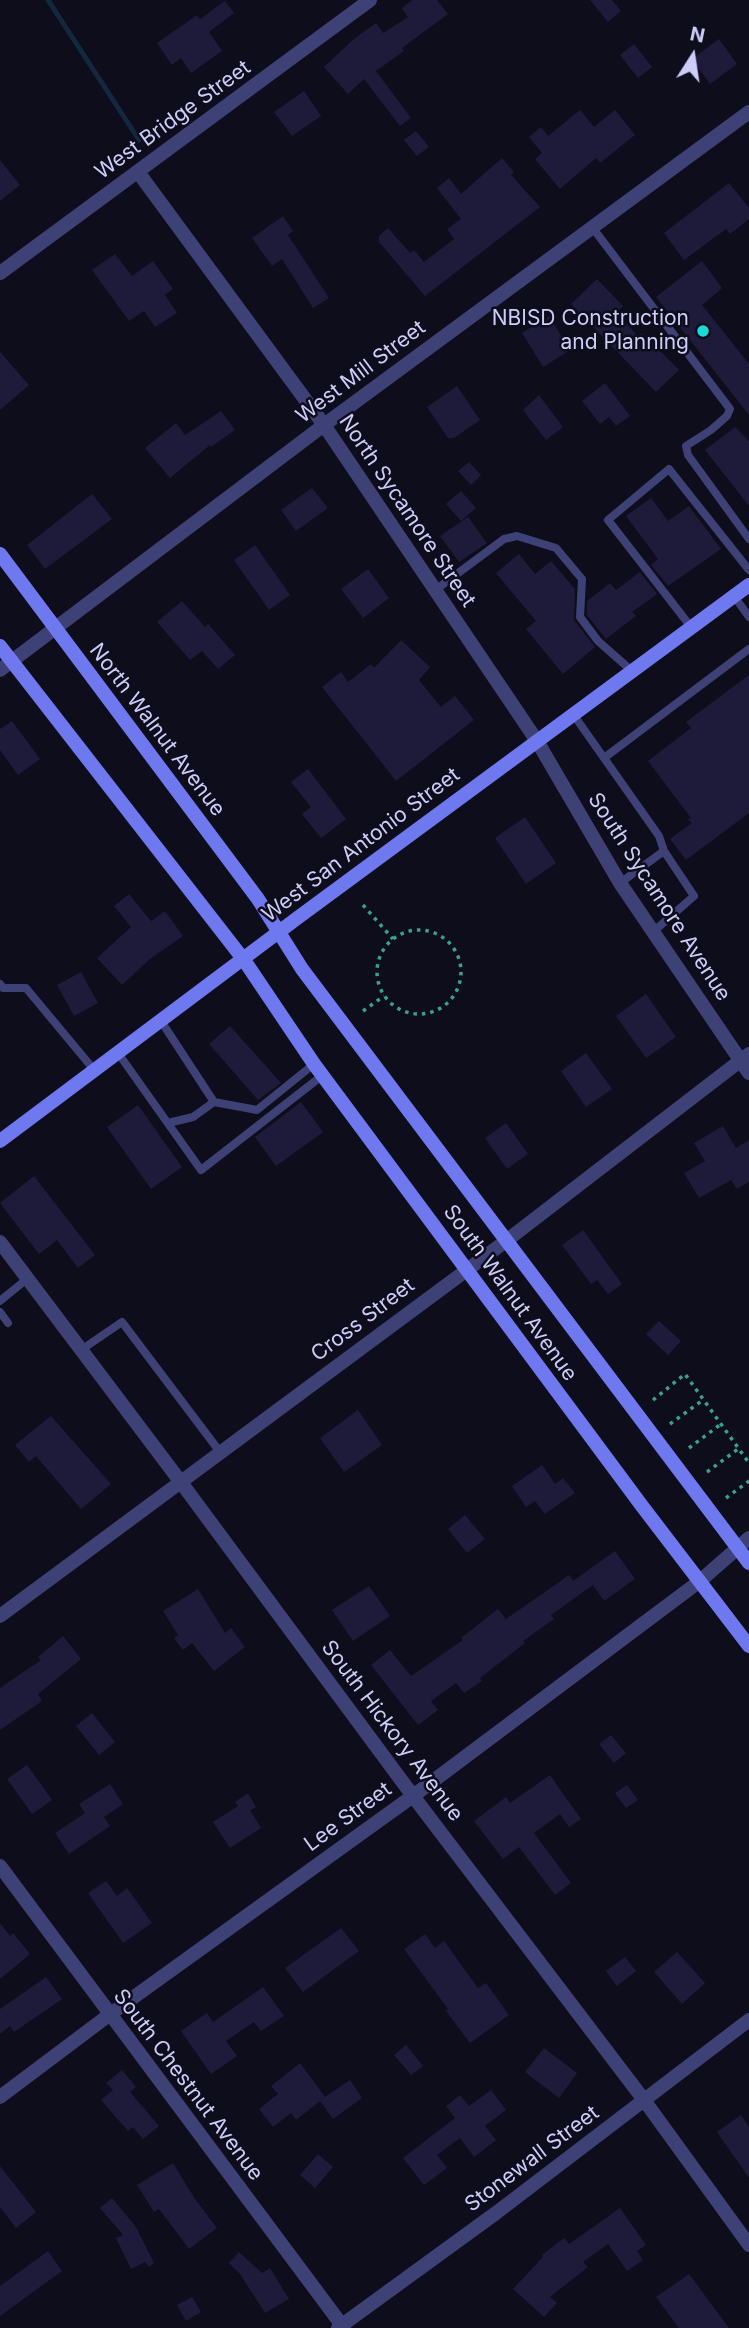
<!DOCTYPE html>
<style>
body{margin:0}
#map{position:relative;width:749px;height:2328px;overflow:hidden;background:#0e0d1b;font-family:Inter,sans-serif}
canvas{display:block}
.north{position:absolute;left:658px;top:21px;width:70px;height:70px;-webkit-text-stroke:5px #0e0d1b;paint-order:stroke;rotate:12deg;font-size:19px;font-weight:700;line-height:28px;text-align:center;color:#cdcdfa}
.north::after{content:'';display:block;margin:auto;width:24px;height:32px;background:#cdcdfa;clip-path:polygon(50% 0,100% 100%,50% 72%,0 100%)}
</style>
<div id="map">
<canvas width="749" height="2328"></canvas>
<div class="north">N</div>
</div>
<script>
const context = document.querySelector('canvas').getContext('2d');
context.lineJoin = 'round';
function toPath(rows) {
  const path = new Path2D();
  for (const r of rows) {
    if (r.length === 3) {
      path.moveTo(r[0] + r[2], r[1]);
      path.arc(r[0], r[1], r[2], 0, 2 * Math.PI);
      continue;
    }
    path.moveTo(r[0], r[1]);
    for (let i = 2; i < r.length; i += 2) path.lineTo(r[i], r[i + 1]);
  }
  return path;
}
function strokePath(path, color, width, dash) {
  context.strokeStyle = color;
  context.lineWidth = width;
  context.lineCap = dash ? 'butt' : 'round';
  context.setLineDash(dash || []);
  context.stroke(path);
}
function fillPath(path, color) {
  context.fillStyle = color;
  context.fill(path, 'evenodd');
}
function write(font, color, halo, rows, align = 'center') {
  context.font = font + ' Inter,sans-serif';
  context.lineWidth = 5;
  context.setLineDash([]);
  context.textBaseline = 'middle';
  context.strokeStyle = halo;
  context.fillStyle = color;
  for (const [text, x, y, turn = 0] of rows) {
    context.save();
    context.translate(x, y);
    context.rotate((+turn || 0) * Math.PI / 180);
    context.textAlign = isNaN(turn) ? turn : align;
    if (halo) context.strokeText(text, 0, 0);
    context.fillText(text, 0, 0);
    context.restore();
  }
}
strokePath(toPath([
 [48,0,139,140]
]), '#12283f', 5);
fillPath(toPath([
 [412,0,437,0,448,14,402,48,404,51,376,71,411,118,400,126,364,79,348,94,324,67,354,39,376,23,383,33,408,17,402,8],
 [590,0,612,0,621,11,608,22],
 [225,1,234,13,209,32,222,51,191,73,181,58,172,65,157,43,197,15,200,19],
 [719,39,737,64,710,84,692,59],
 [634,44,652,67,638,78,620,55],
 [304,91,321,116,292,136,274,112],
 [580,110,594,127,615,110,635,135,600,163,596,158,560,189,535,159,542,153,529,137,541,127,548,136],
 [416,131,429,147,417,156,404,140],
 [502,158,514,172,511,175,540,207,425,296,379,242,379,236,388,228,410,253,414,250,424,262,454,239,447,229,461,219,437,188,449,178,461,194],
 [0,160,20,185,0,201],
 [729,183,749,208,749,219,730,234,726,229,684,260,664,233],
 [283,216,293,231,288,235,329,298,313,308,282,259,272,266,252,238],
 [115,254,132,276,153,261,173,289,165,295,177,313,155,327,144,311,129,321,92,270],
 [702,261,722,288,702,305,749,364,749,415,656,297],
 [597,279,623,306,616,313,638,336,642,333,679,370,656,392,571,304],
 [549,316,570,350,543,367,522,333],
 [0,352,29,385,0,410],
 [605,383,630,416,616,426,609,417,600,424,582,401],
 [457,386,480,420,454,438,448,438,427,407],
 [539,395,563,427,546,440,523,410],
 [221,411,235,430,211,447,210,445,170,478,145,448,176,423,185,435],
 [735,427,749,441,749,506,705,450],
 [469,462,481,475,471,485,458,471],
 [312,488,328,508,296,531,281,510],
 [461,491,476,508,461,521,446,504],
 [92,494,112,519,45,569,27,545],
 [651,498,668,521,689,506,721,549,668,586,651,565,658,559,626,516],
 [468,517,487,543,459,562,440,536],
 [255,545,290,595,269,610,234,560],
 [519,554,535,574,551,561,575,589,574,620,595,647,563,674,526,629,536,621,496,573],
 [368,569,389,598,363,618,341,589],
 [640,572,657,594,632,612,636,616,606,639,587,615,587,601,610,583,616,590],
 [182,601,205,627,208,624,235,655,218,669,202,651,190,660,157,622],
 [401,640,430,667,419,680,441,707,455,696,474,720,396,781,322,687,341,672,348,682,371,664,374,668],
 [749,675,749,813,686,860,670,839,692,823,687,819,691,818,648,761,691,728,686,722],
 [12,721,40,759,18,775,0,750,0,729],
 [308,769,346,819,321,838,302,814,311,807,291,782],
 [525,817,556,863,526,884,495,838],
 [129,894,151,921,165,911,183,936,150,959,122,985,97,958,131,927,114,906],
 [81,972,98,1003,74,1016,57,985],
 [646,994,676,1037,646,1058,616,1016],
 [230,1026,281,1083,258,1100,209,1044],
 [586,1053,612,1089,586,1107,561,1071],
 [301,1102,323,1132,276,1166,255,1137],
 [138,1105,182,1167,151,1189,107,1127],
 [506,1123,528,1154,507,1169,485,1138],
 [723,1126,736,1148,749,1140,749,1182,737,1189,731,1180,699,1198,684,1173,705,1161,694,1143],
 [34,1176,95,1255,78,1268,57,1240,39,1254,0,1203],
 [583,1230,622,1284,608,1294,597,1280,591,1284,562,1245],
 [659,1321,681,1341,668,1355,646,1334],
 [358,1410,382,1445,344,1472,320,1438],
 [51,1416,111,1484,81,1509,36,1456,29,1462,15,1445],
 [542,1465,555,1484,563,1478,575,1493,545,1514,535,1501,526,1507,512,1486],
 [465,1515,485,1539,467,1553,448,1529],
 [615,1551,635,1579,604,1601,593,1585,551,1615,554,1619,523,1641,525,1643,480,1678,482,1681,464,1693,456,1683,431,1701,438,1710,418,1725,371,1665,390,1650,411,1676,463,1640,461,1638,498,1609,506,1619,569,1575,573,1581],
 [369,1586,390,1616,353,1641,332,1610],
 [198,1589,225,1633,231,1628,245,1647,214,1671,192,1643,183,1650,174,1638,178,1635,163,1611],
 [63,1636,81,1659,38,1694,42,1701,0,1730,0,1688,41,1660,38,1657],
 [92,1713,115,1742,99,1755,76,1726],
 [611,1735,626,1753,614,1763,599,1744],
 [27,1765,52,1800,32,1814,7,1779],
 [550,1775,581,1819,569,1827,560,1814,534,1833,571,1883,555,1895,519,1847,503,1859,474,1821,506,1797,510,1803],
 [110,1784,123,1804,104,1817,110,1826,69,1854,55,1833,85,1813,79,1804],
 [627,1785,638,1800,626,1808,615,1793],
 [248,1793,256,1807,250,1810,261,1828,230,1848,213,1822,238,1806,235,1802],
 [106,1881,117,1896,127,1888,152,1923,123,1943,88,1893],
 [0,1923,10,1936,13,1933,30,1954,0,1979],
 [341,1928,359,1951,303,1992,285,1968],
 [425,1934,435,1948,444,1941,478,1988,486,1983,509,2015,470,2043,446,2011,448,2009,404,1949],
 [677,1952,705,1983,682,2004,654,1972],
 [625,1957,636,1971,617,1986,606,1971],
 [46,1977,62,1999,14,2032,10,2026,0,2034,0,2009],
 [263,1987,284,2016,261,2031,254,2022,226,2041,237,2056,211,2074,181,2031,207,2013,213,2022],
 [406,2045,423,2066,411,2075,394,2055],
 [544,2048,577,2073,559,2098,525,2072],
 [300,2063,325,2097,350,2080,362,2098,333,2119,320,2101,296,2120,291,2113,273,2127,259,2109,278,2094,271,2086],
 [122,2070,136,2087,130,2092,159,2126,143,2139,133,2127,128,2131,101,2100,113,2090,106,2083],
 [491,2090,506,2110,485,2126,496,2140,474,2157,460,2138,437,2155,447,2168,424,2185,403,2158,455,2118,446,2106,460,2095,469,2106],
 [741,2115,749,2127,749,2178,717,2132],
 [318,2154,333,2167,315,2188,300,2175],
 [173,2163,195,2199,217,2228,189,2249,159,2209,154,2212,137,2185],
 [0,2166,36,2212,16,2228,0,2207],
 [112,2198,136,2227,154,2263,149,2267,145,2262,131,2269,116,2238,123,2235,100,2208],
 [620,2208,646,2245,637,2251,643,2260,627,2271,608,2244,583,2262,588,2267,550,2297,557,2303,544,2317,513,2289,543,2257,542,2255,564,2238,569,2244],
 [48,2251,62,2271,0,2316,0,2286],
 [239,2252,262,2273,270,2268,289,2299,265,2313,240,2274,229,2263],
 [689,2274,729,2328,679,2328,656,2297],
 [192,2297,201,2312,186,2321,177,2305]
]), '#1e1b3a');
strokePath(toPath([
 [363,905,393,939],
 [419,972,42],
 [363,1011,384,996],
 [653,1400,685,1374,749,1463],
 [670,1424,703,1400],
 [689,1448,721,1424],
 [707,1472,738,1449],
 [726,1498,749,1481]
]), '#39a190', 3.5, [3.5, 5]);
strokePath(toPath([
 [592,227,730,409,727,416,711,430,686,446,688,455,749,539],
 [434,591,504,539,517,536,556,548,582,579,580,617,598,641,632,671],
 [734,596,749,617],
 [691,627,608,520,669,469,749,570],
 [573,714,659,836,664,851,694,896,653,932],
 [604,758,749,649],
 [620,883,664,851],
 [0,984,3,988,26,988,95,1071],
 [161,1021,214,1102,257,1110,314,1064],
 [118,1053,201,1170,323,1075],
 [168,1123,193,1117,214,1102],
 [0,1301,27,1279],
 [0,1312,8,1323],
 [81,1350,122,1322,220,1452]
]), '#3d4175', 8);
strokePath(toPath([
 [138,172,324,425,537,741,620,883,749,1073],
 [0,273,370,0],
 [0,670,324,425,749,112],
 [0,1242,180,1481,413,1796,644,2100,749,2245],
 [0,1616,506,1241,749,1054],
 [0,1866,344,2328],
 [0,2097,109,2015,413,1796,700,1581,749,1538],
 [338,2328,496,2213,749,2020]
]), '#3d4175', 14);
strokePath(toPath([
 [0,554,258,899,302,969,749,1563],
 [0,646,244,960,314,1064,642,1506,749,1646],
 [0,1141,296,919,749,585]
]), '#6e78ef', 14);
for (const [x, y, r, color] of [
 [703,331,7,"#18dad9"]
]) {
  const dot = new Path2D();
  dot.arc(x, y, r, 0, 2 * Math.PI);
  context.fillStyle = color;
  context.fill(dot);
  strokePath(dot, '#0e0d1b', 2.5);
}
write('21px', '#cdcdfa', '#0e0d1b', [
 ["West Bridge Street",173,120,-36],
 ["West Mill Street",361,372,-37],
 ["North Sycamore Street",407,511,56],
 ["North Walnut Avenue",157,730,53],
 ["West San Antonio Street",361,845,-37],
 ["South Sycamore Avenue",659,897,57],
 ["South Walnut Avenue",510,1293,54],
 ["Cross Street",363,1320,-37],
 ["South Hickory Avenue",392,1731,53],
 ["Lee Street",348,1817,-36],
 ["South Chestnut Avenue",188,2085,53],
 ["Stonewall Street",532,2159,-37]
]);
write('21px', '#cdcdfa', '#0e0d1b', [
 ["NBISD Construction",689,319],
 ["and Planning",689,343]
], 'right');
</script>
